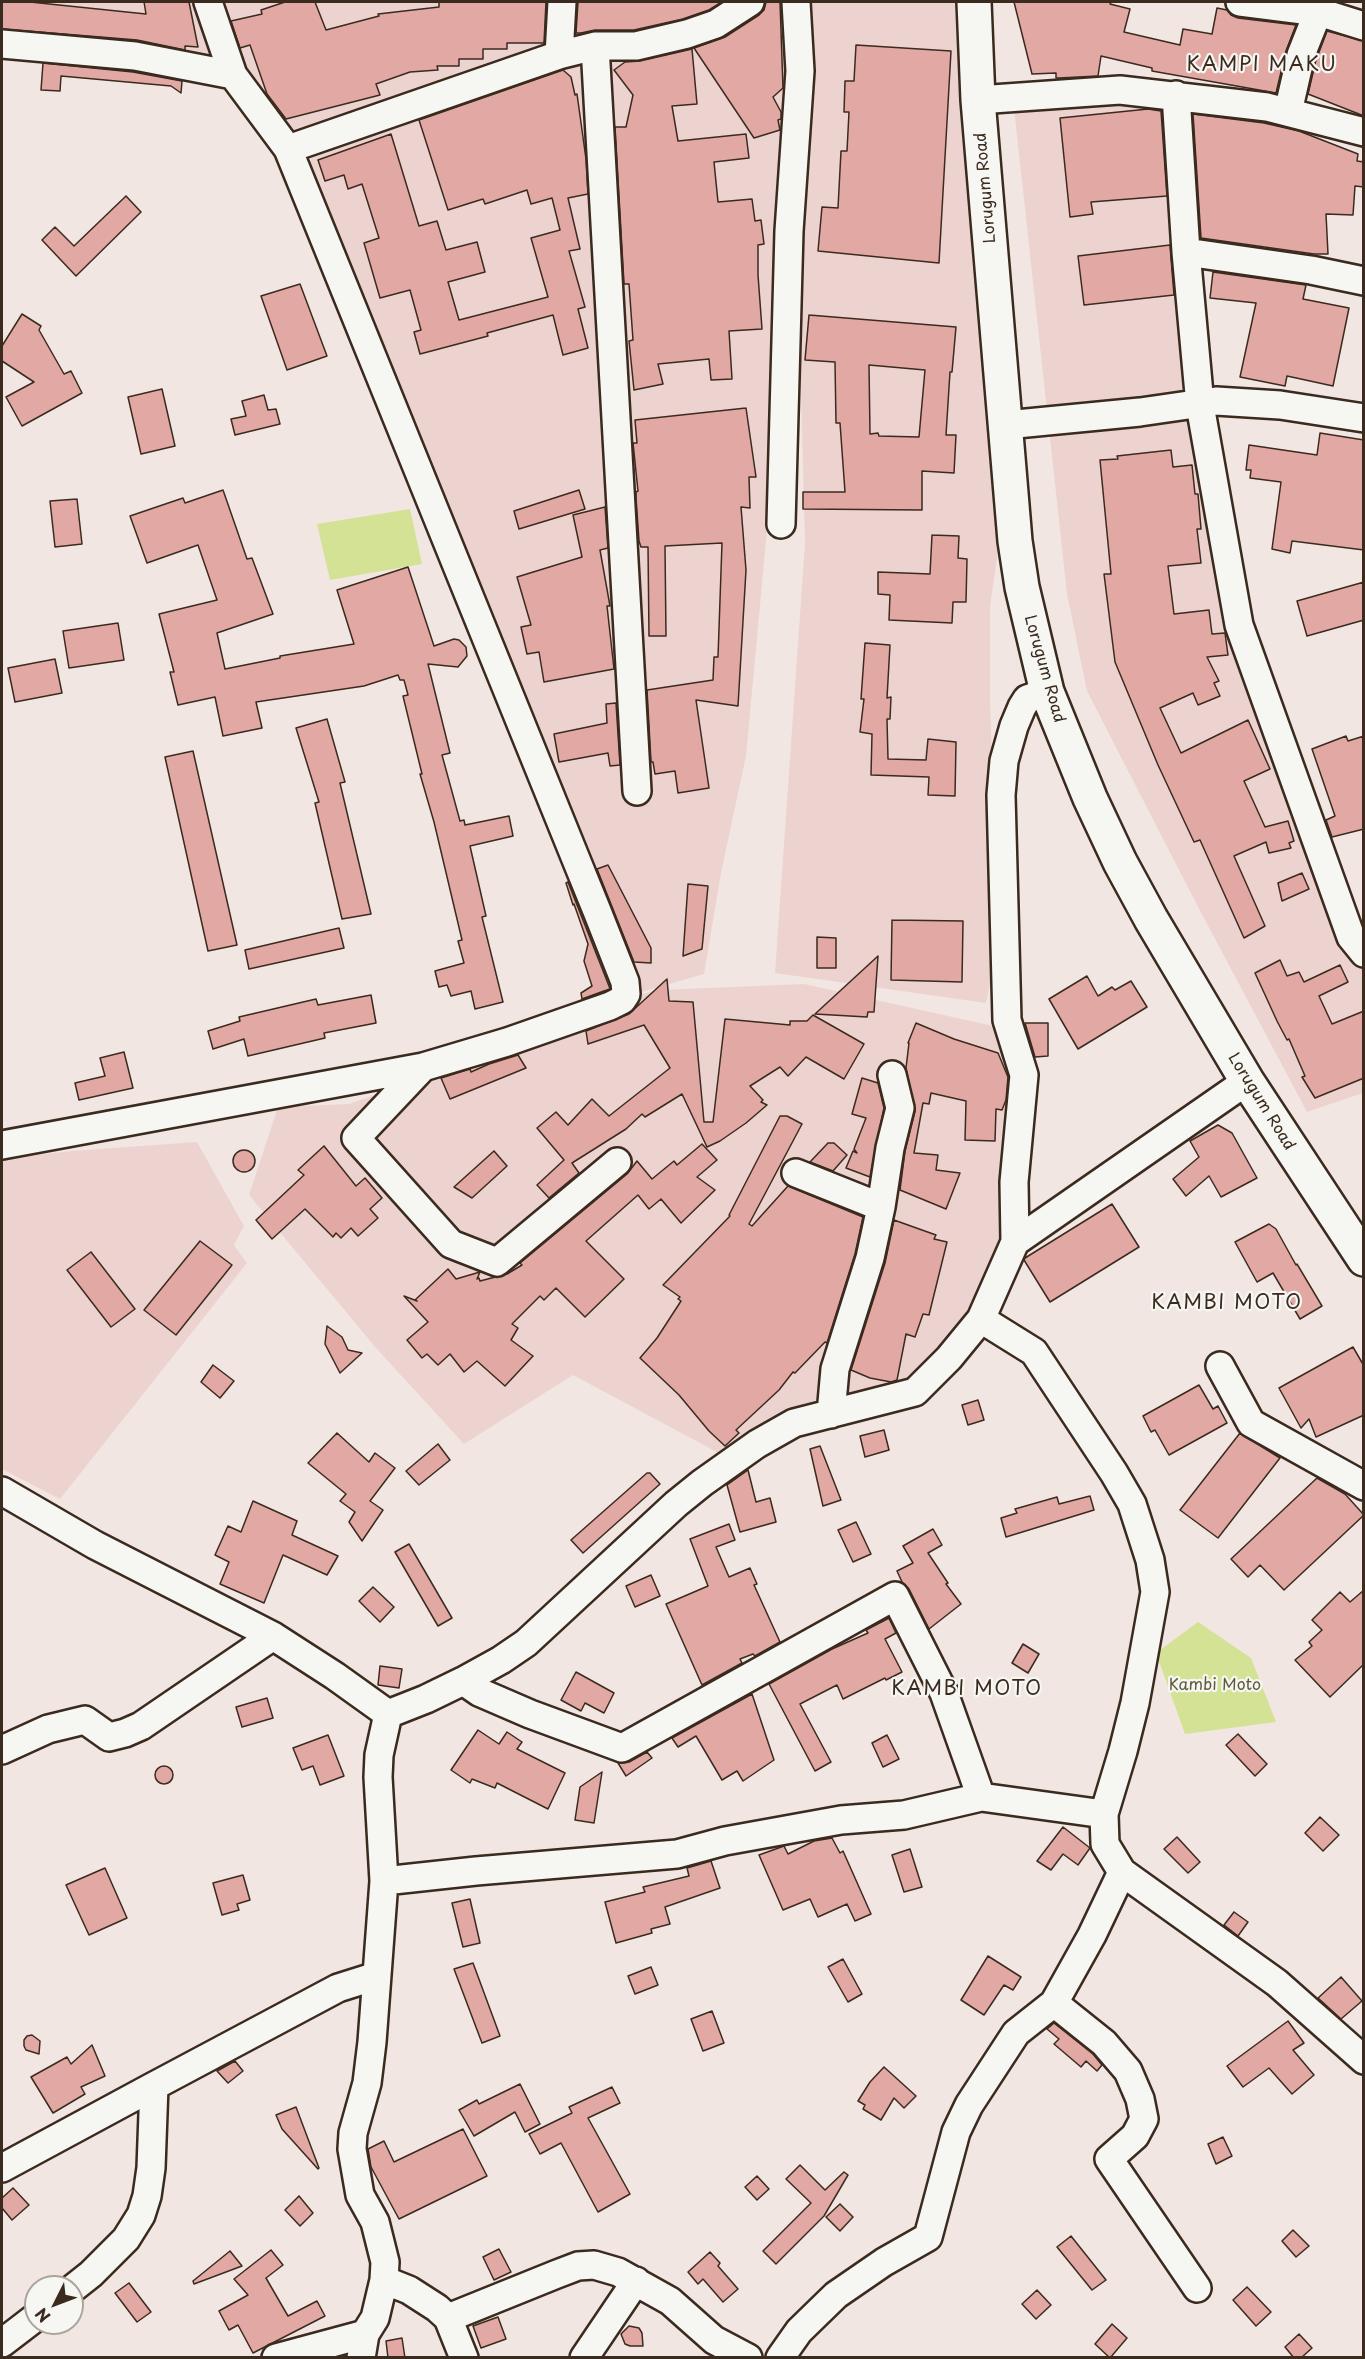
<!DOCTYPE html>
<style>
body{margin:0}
#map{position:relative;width:1365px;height:2359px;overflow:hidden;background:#f2e6e2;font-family:"Playpen Sans",sans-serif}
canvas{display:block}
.frame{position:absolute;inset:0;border:3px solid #3b2a1e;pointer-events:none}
.north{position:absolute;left:24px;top:2275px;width:60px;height:60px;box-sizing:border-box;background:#f6f6f2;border:2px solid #aba49d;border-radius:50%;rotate:228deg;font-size:16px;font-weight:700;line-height:24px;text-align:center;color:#3b2a1e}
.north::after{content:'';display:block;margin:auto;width:21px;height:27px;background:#3b2a1e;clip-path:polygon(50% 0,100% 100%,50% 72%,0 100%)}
</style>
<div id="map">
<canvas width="1365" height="2359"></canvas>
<div class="frame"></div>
<div class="north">N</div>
</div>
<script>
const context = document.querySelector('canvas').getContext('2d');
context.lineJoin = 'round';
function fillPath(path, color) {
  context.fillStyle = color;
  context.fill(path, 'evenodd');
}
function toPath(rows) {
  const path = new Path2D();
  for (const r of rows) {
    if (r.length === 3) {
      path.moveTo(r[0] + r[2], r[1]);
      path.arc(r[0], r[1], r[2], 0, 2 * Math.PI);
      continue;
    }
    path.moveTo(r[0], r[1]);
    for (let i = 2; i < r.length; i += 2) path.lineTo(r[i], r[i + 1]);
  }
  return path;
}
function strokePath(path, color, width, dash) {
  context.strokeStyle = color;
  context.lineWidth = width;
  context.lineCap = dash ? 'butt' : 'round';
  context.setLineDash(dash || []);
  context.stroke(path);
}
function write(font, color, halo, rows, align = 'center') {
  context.font = font + ' "Playpen Sans",sans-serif';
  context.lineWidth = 4.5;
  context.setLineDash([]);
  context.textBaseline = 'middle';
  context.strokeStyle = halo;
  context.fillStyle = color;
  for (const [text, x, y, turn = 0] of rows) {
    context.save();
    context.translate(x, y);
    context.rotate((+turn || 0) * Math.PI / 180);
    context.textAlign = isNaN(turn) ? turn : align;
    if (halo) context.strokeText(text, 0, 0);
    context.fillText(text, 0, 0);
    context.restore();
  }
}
fillPath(toPath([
 [2,2,198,2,212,59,2,36],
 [218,2,736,2,710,18,652,32,534,49,447,78,367,109,288,132,257,100],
 [760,2,790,2,776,433,746,756,721,873,704,974,641,992,631,953,621,953,307,165,312,158,452,100],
 [807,2,979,2,1004,509,990,607,990,703,998,945,986,1003,775,973,805,543,799,317,808,128],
 [1169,101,1193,417,1342,938,1363,968,1363,1093,1307,1112,1197,905,1087,691,1067,594,1014,108],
 [804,984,993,1026,1018,1081,1009,1174,997,1258,964,1326,920,1379,728,1458,573,1375,464,1444,376,1348,249,1195,278,1107,349,1104,630,1007,639,995,659,990],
 [197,1142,244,1226,234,1245,247,1263,60,1499,2,1469,2,1159,71,1151]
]), '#edd3cf');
fillPath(toPath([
 [410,509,422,564,330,580,317,524],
 [1198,1622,1251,1658,1276,1722,1185,1734,1156,1653]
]), '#d3e295');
const building = toPath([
 [2,2,30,2,146,14,144,2,189,2,198,47,185,46,185,50,137,40,2,29,2,2],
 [285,2,315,2,326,30,379,16,378,14,439,7,439,2,546,2,544,43,507,43,507,49,483,49,483,59,459,59,459,66,437,66,438,70,410,72,376,84,380,95,286,119,267,94,250,45,240,48,231,21,262,14,261,10,285,2],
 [578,2,722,2,709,10,683,19,634,30,595,30,581,33,576,33,578,2],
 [766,2,780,2,783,88,773,97,781,112,781,119,778,120,780,130,754,138,694,48,725,37,759,15,764,10,766,2],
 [1014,2,1111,2,1110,4,1130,9,1124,32,1180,45,1183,29,1212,34,1217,8,1227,10,1231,15,1238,18,1296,25,1286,51,1276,93,1152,71,1152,68,1101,56,1098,76,1059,78,1056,78,1056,73,1032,74,1014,2],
 [1327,31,1364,41,1364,116,1308,94,1316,60,1327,31],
 [856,45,951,51,939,263,818,251,822,207,838,208,841,151,847,151,849,112,844,112,845,81,854,81,856,45],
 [692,49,697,104,672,106,678,141,746,134,749,158,714,162,718,202,752,199,755,221,761,220,764,244,758,245,758,275,762,329,729,331,732,379,711,380,709,359,658,364,663,384,634,390,629,341,633,340,629,284,624,284,615,127,626,127,633,95,614,70,625,62,640,61,692,49],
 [43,63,133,72,182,81,181,93,171,86,61,76,60,91,41,90,43,63],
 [563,70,571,77,575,95,577,94,586,159,588,194,568,198,580,249,569,251,585,307,578,309,588,348,563,355,553,315,487,333,488,336,420,354,414,332,421,330,410,290,380,298,364,243,379,238,362,184,348,189,344,175,325,181,318,160,391,134,419,226,437,221,446,250,477,242,485,272,448,282,459,320,548,297,531,238,560,230,552,198,531,204,527,190,485,204,483,199,448,210,419,120,563,70],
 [1148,109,1161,111,1167,196,1091,202,1093,214,1070,217,1060,118,1148,109],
 [1193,114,1264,123,1299,131,1358,154,1357,161,1364,162,1364,187,1355,186,1353,215,1326,214,1328,254,1314,254,1201,238,1193,114],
 [126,196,141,212,76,276,42,240,55,227,74,246,126,196],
 [1170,245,1174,295,1084,305,1078,256,1170,245],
 [1213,272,1306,285,1303,299,1349,308,1333,386,1287,376,1285,386,1240,377,1256,303,1210,298,1213,272],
 [300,284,327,356,287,370,261,296,300,284],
 [22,314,41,326,39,330,64,374,71,371,82,393,22,426,6,397,34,382,2,361,2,346,22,314],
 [809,315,956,327,952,372,950,372,946,435,956,435,954,473,922,471,922,510,803,509,803,492,845,492,840,423,836,423,835,362,805,360,809,315],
 [869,365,925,370,919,437,879,436,878,433,870,434,869,365],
 [162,389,175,446,141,454,128,397,162,389],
 [264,395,268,410,276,409,280,424,235,435,231,419,246,416,242,401,264,395],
 [746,408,756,477,749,477,750,508,741,507,746,570,738,706,696,700,709,788,678,793,675,771,655,774,653,762,651,762,647,690,713,680,714,657,718,657,722,543,665,546,666,636,649,636,648,547,641,547,639,541,636,498,636,492,638,491,633,443,637,443,635,420,746,408],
 [1320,433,1364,440,1364,550,1292,541,1290,553,1272,549,1281,482,1250,478,1251,470,1246,470,1249,445,1317,455,1320,433],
 [1171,450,1173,467,1192,465,1195,494,1198,494,1201,529,1197,529,1201,563,1168,566,1174,614,1209,610,1212,634,1225,633,1228,655,1207,657,1219,681,1214,683,1220,696,1198,705,1193,693,1160,708,1181,753,1248,720,1270,769,1244,781,1265,827,1288,821,1294,841,1289,843,1291,848,1269,853,1266,842,1234,856,1265,926,1244,938,1200,840,1194,842,1158,765,1115,662,1104,574,1111,574,1100,460,1118,459,1117,456,1171,450],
 [223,490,247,559,252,558,273,614,217,633,225,669,280,658,280,656,354,644,337,590,408,567,434,646,454,639,459,640,466,647,467,656,458,667,428,664,450,753,442,755,460,821,464,820,465,825,509,816,513,836,470,846,486,916,482,917,503,1002,475,1009,471,991,451,996,447,985,439,987,435,971,464,963,458,941,462,940,434,822,420,774,422,774,403,696,408,695,404,680,400,680,398,675,364,686,256,702,262,728,223,736,215,697,178,705,170,672,174,672,159,614,217,600,198,545,147,563,130,516,183,498,185,503,223,490],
 [579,490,585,509,519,529,514,511,579,490],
 [77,499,82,544,55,547,50,501,77,499],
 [605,507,608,548,600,550,610,606,607,606,614,669,544,682,539,652,527,654,521,627,531,625,517,577,582,557,573,515,605,507],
 [932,535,959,536,958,558,967,559,966,602,953,602,952,623,889,620,890,595,878,594,878,572,930,574,932,535],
 [1364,582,1364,620,1307,636,1297,601,1364,582],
 [118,623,124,660,69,668,63,631,118,623],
 [865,643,890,645,887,698,891,697,890,719,887,719,888,759,926,760,928,739,956,742,955,796,928,795,929,777,871,775,872,734,860,732,864,699,861,699,865,643],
 [55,659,62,693,15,702,8,668,55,659],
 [616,703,620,765,610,766,608,753,559,762,554,734,607,723,606,704,616,703],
 [327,719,345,782,340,783,371,914,342,919,315,803,319,802,296,728,327,719],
 [1346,736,1348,741,1364,736,1364,829,1332,837,1326,820,1335,816,1312,749,1346,736],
 [193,751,237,945,208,951,165,757,193,751],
 [608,865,651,948,651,963,634,962,597,869,608,865],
 [1302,873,1309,889,1282,901,1278,883,1302,873],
 [568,882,609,986,610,989,604,991,582,999,581,993,592,986,584,961,588,944,574,904,573,905,566,883,568,882],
 [688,884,708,886,702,949,683,956,688,884],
 [892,920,963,921,962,982,891,980,892,920],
 [339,928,344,948,249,969,245,950,339,928],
 [817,937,836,938,836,968,817,968,817,937],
 [878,956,874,1012,868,1012,867,1017,815,1014,878,956],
 [1280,960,1287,976,1299,972,1304,982,1340,965,1348,982,1319,996,1332,1024,1364,1011,1364,1078,1315,1098,1302,1077,1305,1076,1289,1039,1287,1040,1277,1021,1255,973,1280,960],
 [1087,976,1098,996,1112,987,1115,990,1131,981,1147,1007,1078,1049,1049,999,1087,976],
 [667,979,669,1001,693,1002,704,1122,713,1122,725,1019,790,1025,790,1021,807,1021,813,1015,864,1044,844,1079,806,1057,788,1076,780,1067,750,1086,763,1100,761,1102,767,1105,746,1123,720,1141,707,1147,682,1094,645,1117,642,1114,626,1129,572,1163,579,1173,549,1198,537,1185,564,1160,537,1128,556,1112,568,1125,592,1099,609,1116,670,1068,644,1025,588,1044,586,1031,629,1014,667,979],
 [371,995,376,1023,324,1033,325,1038,248,1056,244,1039,213,1049,208,1031,240,1021,239,1017,316,999,318,1005,371,995],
 [916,1023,954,1039,998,1053,1008,1077,1006,1100,1002,1110,996,1109,995,1141,965,1140,966,1101,931,1093,929,1104,923,1103,914,1153,938,1155,936,1170,960,1173,946,1209,900,1190,905,1151,915,1111,906,1068,909,1043,908,1043,916,1023],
 [1025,1023,1048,1023,1048,1056,1035,1057,1025,1023],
 [124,1052,133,1088,79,1100,75,1083,105,1076,100,1058,124,1052],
 [518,1055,526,1068,450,1099,441,1078,470,1069,471,1072,489,1064,518,1055],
 [862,1078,878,1083,884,1108,870,1177,846,1168,853,1151,857,1153,854,1149,866,1118,852,1114,862,1078],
 [780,1116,787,1116,802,1124,749,1224,752,1226,788,1186,863,1217,855,1254,827,1343,825,1342,795,1373,793,1372,779,1390,736,1430,739,1433,725,1446,709,1431,679,1395,640,1358,657,1338,681,1301,678,1299,680,1297,663,1285,730,1216,729,1215,780,1116],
 [1218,1125,1232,1133,1257,1178,1221,1197,1209,1176,1186,1196,1173,1179,1199,1157,1190,1141,1218,1125],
 [828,1143,834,1143,847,1155,833,1171,810,1162,828,1143],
 [702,1144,717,1160,697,1177,715,1190,681,1223,661,1199,649,1209,638,1195,586,1241,624,1279,585,1317,556,1288,544,1300,540,1296,512,1324,518,1328,511,1340,533,1356,505,1386,477,1361,464,1372,450,1354,438,1365,427,1354,422,1358,407,1340,428,1322,404,1296,417,1301,415,1300,448,1269,456,1279,480,1272,477,1279,479,1278,480,1281,507,1274,522,1265,520,1263,627,1174,637,1161,652,1179,674,1161,677,1165,702,1144],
 [324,1146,356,1186,365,1178,382,1198,370,1209,378,1218,358,1236,351,1228,341,1238,336,1233,333,1237,305,1209,272,1239,256,1220,304,1175,298,1170,324,1146],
 [244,1161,11],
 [494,1151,507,1166,472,1198,454,1187,494,1151],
 [1112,1204,1139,1247,1050,1302,1024,1260,1025,1258,1112,1204],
 [894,1220,936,1235,934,1239,947,1242,929,1315,923,1314,915,1337,906,1334,897,1380,891,1382,870,1378,851,1370,885,1263,894,1220],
 [1269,1224,1276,1229,1296,1265,1297,1264,1322,1306,1300,1319,1273,1273,1257,1282,1235,1242,1269,1224],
 [200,1241,232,1265,176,1335,144,1310,200,1241],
 [91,1252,135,1309,111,1327,67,1270,91,1252],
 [327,1326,342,1337,348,1350,362,1353,340,1373,325,1344,327,1326],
 [1353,1347,1364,1366,1364,1415,1316,1437,1309,1419,1301,1428,1279,1388,1353,1347],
 [213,1365,234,1381,220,1398,201,1382,213,1365],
 [1199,1385,1213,1409,1218,1406,1227,1423,1169,1455,1155,1430,1151,1432,1143,1416,1199,1385],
 [978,1400,984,1420,968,1425,962,1405,978,1400],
 [884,1430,889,1450,865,1457,860,1436,884,1430],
 [337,1433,369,1462,375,1453,395,1468,370,1501,383,1510,362,1541,349,1522,355,1512,340,1501,346,1494,308,1463,337,1433],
 [1240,1433,1280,1458,1218,1538,1180,1510,1240,1433],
 [438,1444,450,1460,419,1485,406,1471,438,1444],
 [820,1446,841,1500,823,1506,810,1449,820,1446],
 [748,1470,756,1502,770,1498,776,1522,740,1532,727,1485,748,1470],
 [647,1473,650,1473,660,1484,583,1553,571,1540,647,1473],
 [1317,1478,1345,1494,1364,1515,1284,1590,1260,1565,1248,1577,1231,1559,1317,1478],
 [1090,1496,1094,1510,1006,1537,1001,1518,1017,1513,1015,1509,1057,1497,1059,1504,1090,1496],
 [253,1501,297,1521,292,1535,338,1556,327,1575,283,1555,264,1603,220,1584,229,1562,215,1555,228,1526,241,1532,253,1501],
 [856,1522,871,1554,853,1562,838,1530,856,1522],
 [729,1524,735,1540,716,1547,729,1577,750,1568,757,1584,754,1585,780,1642,755,1656,753,1654,740,1659,742,1663,702,1685,666,1604,708,1586,690,1539,729,1524],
 [933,1529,942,1545,928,1553,948,1583,946,1584,961,1604,929,1629,909,1589,902,1582,897,1571,913,1563,903,1546,933,1529],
 [409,1544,452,1618,438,1626,395,1552,409,1544],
 [651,1575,660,1596,635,1607,626,1586,651,1575],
 [373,1587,394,1607,380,1622,359,1601,373,1587],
 [1364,1590,1364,1664,1330,1697,1295,1660,1312,1646,1309,1642,1322,1630,1312,1620,1340,1592,1350,1602,1364,1590],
 [889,1618,896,1633,885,1639,902,1672,886,1680,885,1678,843,1699,837,1685,800,1704,831,1762,815,1771,769,1684,832,1649,868,1633,866,1630,889,1618],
 [1023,1644,1039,1654,1028,1673,1012,1663,1023,1644],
 [380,1666,402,1669,399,1688,378,1685,380,1666],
 [576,1672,614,1693,604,1713,585,1703,581,1711,561,1700,576,1672],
 [752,1694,774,1760,743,1781,737,1771,722,1780,696,1736,678,1747,672,1738,752,1694],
 [267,1698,273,1718,242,1727,236,1707,267,1698],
 [478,1730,499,1744,507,1732,522,1742,517,1749,565,1773,548,1809,497,1783,495,1788,472,1779,470,1783,451,1770,478,1730],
 [1238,1734,1267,1764,1255,1776,1226,1745,1238,1734],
 [328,1735,344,1776,320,1785,313,1766,302,1770,293,1748,328,1735],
 [887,1735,899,1759,883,1767,872,1743,887,1735],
 [647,1752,652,1758,626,1776,618,1763,629,1762,647,1752],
 [164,1775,9],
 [602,1772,594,1823,575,1820,580,1787,602,1772],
 [1320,1817,1339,1835,1323,1851,1305,1833,1320,1817],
 [1063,1827,1090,1848,1078,1865,1063,1854,1051,1870,1037,1861,1063,1827],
 [1177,1837,1200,1862,1188,1873,1164,1849,1177,1837],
 [832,1838,840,1853,843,1851,871,1914,855,1921,847,1904,818,1917,810,1899,783,1910,759,1855,784,1846,788,1854,814,1841,832,1838],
 [910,1849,922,1887,904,1892,892,1855,910,1849],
 [711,1861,720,1888,665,1907,670,1924,651,1929,652,1933,616,1943,605,1902,645,1892,643,1887,689,1876,687,1868,711,1861],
 [105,1868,127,1918,89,1935,66,1885,105,1868],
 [243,1875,250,1900,237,1904,239,1910,222,1915,213,1883,243,1875],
 [470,1899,480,1943,463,1947,452,1903,470,1899],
 [1234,1912,1248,1922,1238,1936,1224,1925,1234,1912],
 [988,1956,1021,1977,1013,1990,1004,1985,984,2015,961,2000,988,1956],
 [843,1959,862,1994,848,2002,828,1967,843,1959],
 [473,1963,500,2036,482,2043,454,1969,473,1963],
 [651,1967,658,1985,635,1994,628,1976,651,1967],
 [1341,1977,1362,2001,1341,2019,1318,1998,1341,1977],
 [712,2011,724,2043,703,2051,691,2019,712,2011],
 [1288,2021,1304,2043,1293,2050,1314,2075,1292,2094,1269,2068,1243,2087,1227,2066,1288,2021],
 [1054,2023,1093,2054,1102,2065,1097,2071,1086,2061,1081,2067,1054,2044,1059,2039,1047,2029,1054,2023],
 [32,2035,40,2041,39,2054,26,2050,24,2046,24,2040,27,2036,32,2035],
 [92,2045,105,2076,81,2087,85,2094,53,2113,31,2077,67,2057,71,2064,92,2045],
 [235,2061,243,2071,228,2083,217,2071,235,2061],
 [884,2067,916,2096,904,2108,894,2098,881,2120,863,2109,865,2105,858,2101,870,2082,884,2067],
 [520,2084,540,2124,525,2132,515,2112,474,2136,459,2110,477,2100,479,2104,520,2084],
 [612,2087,620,2103,588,2118,630,2194,598,2212,561,2143,540,2154,529,2134,572,2113,569,2107,612,2087],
 [296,2107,319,2168,318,2169,282,2129,276,2115,296,2107],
 [463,2129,487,2176,399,2219,371,2167,368,2149,384,2141,394,2162,463,2129],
 [1223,2137,1232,2156,1216,2164,1208,2144,1223,2137],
 [800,2165,825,2190,844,2172,848,2175,824,2216,776,2264,763,2251,811,2203,786,2179,800,2165],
 [757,2176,769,2189,757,2200,745,2187,757,2176],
 [13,2188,29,2205,12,2220,2,2208,2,2198,13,2188],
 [299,2196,313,2213,300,2226,285,2210,299,2196],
 [840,2204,853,2217,840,2231,826,2217,840,2204],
 [1293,2230,1309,2246,1296,2257,1282,2241,1293,2230],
 [1071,2236,1106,2280,1092,2290,1057,2247,1071,2236],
 [499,2249,511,2272,494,2280,483,2257,499,2249],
 [271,2250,283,2265,266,2278,288,2316,317,2301,325,2316,253,2353,238,2325,229,2330,219,2311,248,2295,234,2279,271,2250],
 [230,2251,242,2266,194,2284,193,2281,230,2251],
 [710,2252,720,2263,718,2266,738,2289,723,2302,703,2279,698,2284,688,2272,710,2252],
 [129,2283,151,2312,137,2322,115,2293,129,2283],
 [1247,2287,1271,2312,1256,2326,1233,2300,1247,2287],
 [1037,2290,1051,2305,1036,2319,1022,2304,1037,2290],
 [498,2317,506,2339,481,2348,473,2326,498,2317],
 [1112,2324,1127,2338,1110,2358,1095,2344,1112,2324],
 [629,2326,639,2328,642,2333,643,2346,630,2346,625,2344,621,2334,629,2326],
 [1299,2334,1312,2348,1301,2358,1294,2358,1285,2347,1299,2334],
 [402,2338,405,2358,388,2358,386,2341,402,2338]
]);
fillPath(building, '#e2a8a3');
strokePath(building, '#3b2a1e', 1.5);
const minor = toPath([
 [1240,2,1319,12,1364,26],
 [2,44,135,56,233,75],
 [595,46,637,791],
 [559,55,562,2],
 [1176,95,1186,252,1200,405,1239,625,1351,937,1364,953],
 [978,100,1120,90,1267,107,1364,132],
 [1288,112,1301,55,1322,2],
 [288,149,559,55,595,46,636,46,687,34,716,24,750,2],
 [1186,252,1311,270,1364,281],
 [1006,425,1140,412,1216,401,1280,405,1364,418],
 [781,524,789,231,800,71,796,2],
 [423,1067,356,1138,451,1244,497,1262,617,1162],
 [2,1145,423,1067,507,1042,610,1006,622,1000,626,994,625,982,597,911,288,149,233,75,208,2],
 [796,1173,881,1207],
 [1015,1242,1247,1081],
 [1220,1366,1251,1423,1364,1486],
 [831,1414,835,1369,870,1258,881,1207,890,1148,900,1108,892,1075],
 [2,1491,95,1545,273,1636,335,1676,388,1714],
 [463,1681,479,1692,530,1714,622,1748,895,1596,944,1693,981,1797],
 [2,1750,48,1729,85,1720,109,1737,125,1733,141,1726,273,1636],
 [1122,1872,1277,1983,1364,2060],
 [384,1881,476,1871,677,1854,725,1841,841,1820,904,1815,981,1797,1104,1814],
 [1054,2003,1104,2043,1128,2071,1140,2099,1144,2119,1135,2136,1109,2159,1197,2288],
 [2,2168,154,2086],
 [384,2280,409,2290,437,2308,448,2318,464,2358],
 [72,2289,91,2274,126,2239,141,2215,147,2196,151,2168,154,2086,338,1988,376,1976],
 [448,2318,557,2274,578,2266,594,2265,618,2272,670,2301,714,2340,748,2358],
 [2,2343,36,2317],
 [276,2358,365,2334],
 [361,2358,365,2334,375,2318,384,2280,385,2262,375,2222,360,2195,352,2149,353,2133,367,2083,372,2042,384,1881,378,1777,379,1755,388,1714,426,1699,463,1681,501,1660,526,1643,676,1504,702,1483,757,1444,794,1423,915,1392,949,1358,981,1319,1015,1242,1014,1182,1024,1075,1007,1020,1001,795,1004,761,1014,726,1022,707,1027,699,1047,692],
 [584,2358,636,2281],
 [780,2358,799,2331,836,2295,884,2262,928,2237,956,2132,969,2105,1016,2033,1054,2003,1092,1935,1122,1872,1105,1844,1104,1814,1123,1751,1135,1703,1155,1592,1150,1560,1132,1504,1114,1473,1034,1352,981,1319]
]);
const major = toPath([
 [974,2,978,100,1015,541,1022,587,1047,692,1090,798,1120,862,1151,919,1247,1081,1364,1259]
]);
strokePath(minor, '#3b2a1e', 32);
strokePath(major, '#3b2a1e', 38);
strokePath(minor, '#f6f6f2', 27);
strokePath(major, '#f6f6f2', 33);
write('16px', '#3b2a1e', '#f6f6f2', [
 ["Lorugum Road",986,188,-95],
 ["Lorugum Road",1044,669,74],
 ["Lorugum Road",1261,1102,58]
]);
write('16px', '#61583c', '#f6f6f2', [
 ["Kambi Moto",1215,1686]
]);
context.letterSpacing = '1.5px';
write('20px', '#3b2a1e', '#f6f6f2', [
 ["KAMPI MAKU",1262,65],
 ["KAMBI MOTO",1227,1303],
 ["KAMBI MOTO",967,1689]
]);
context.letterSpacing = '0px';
</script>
